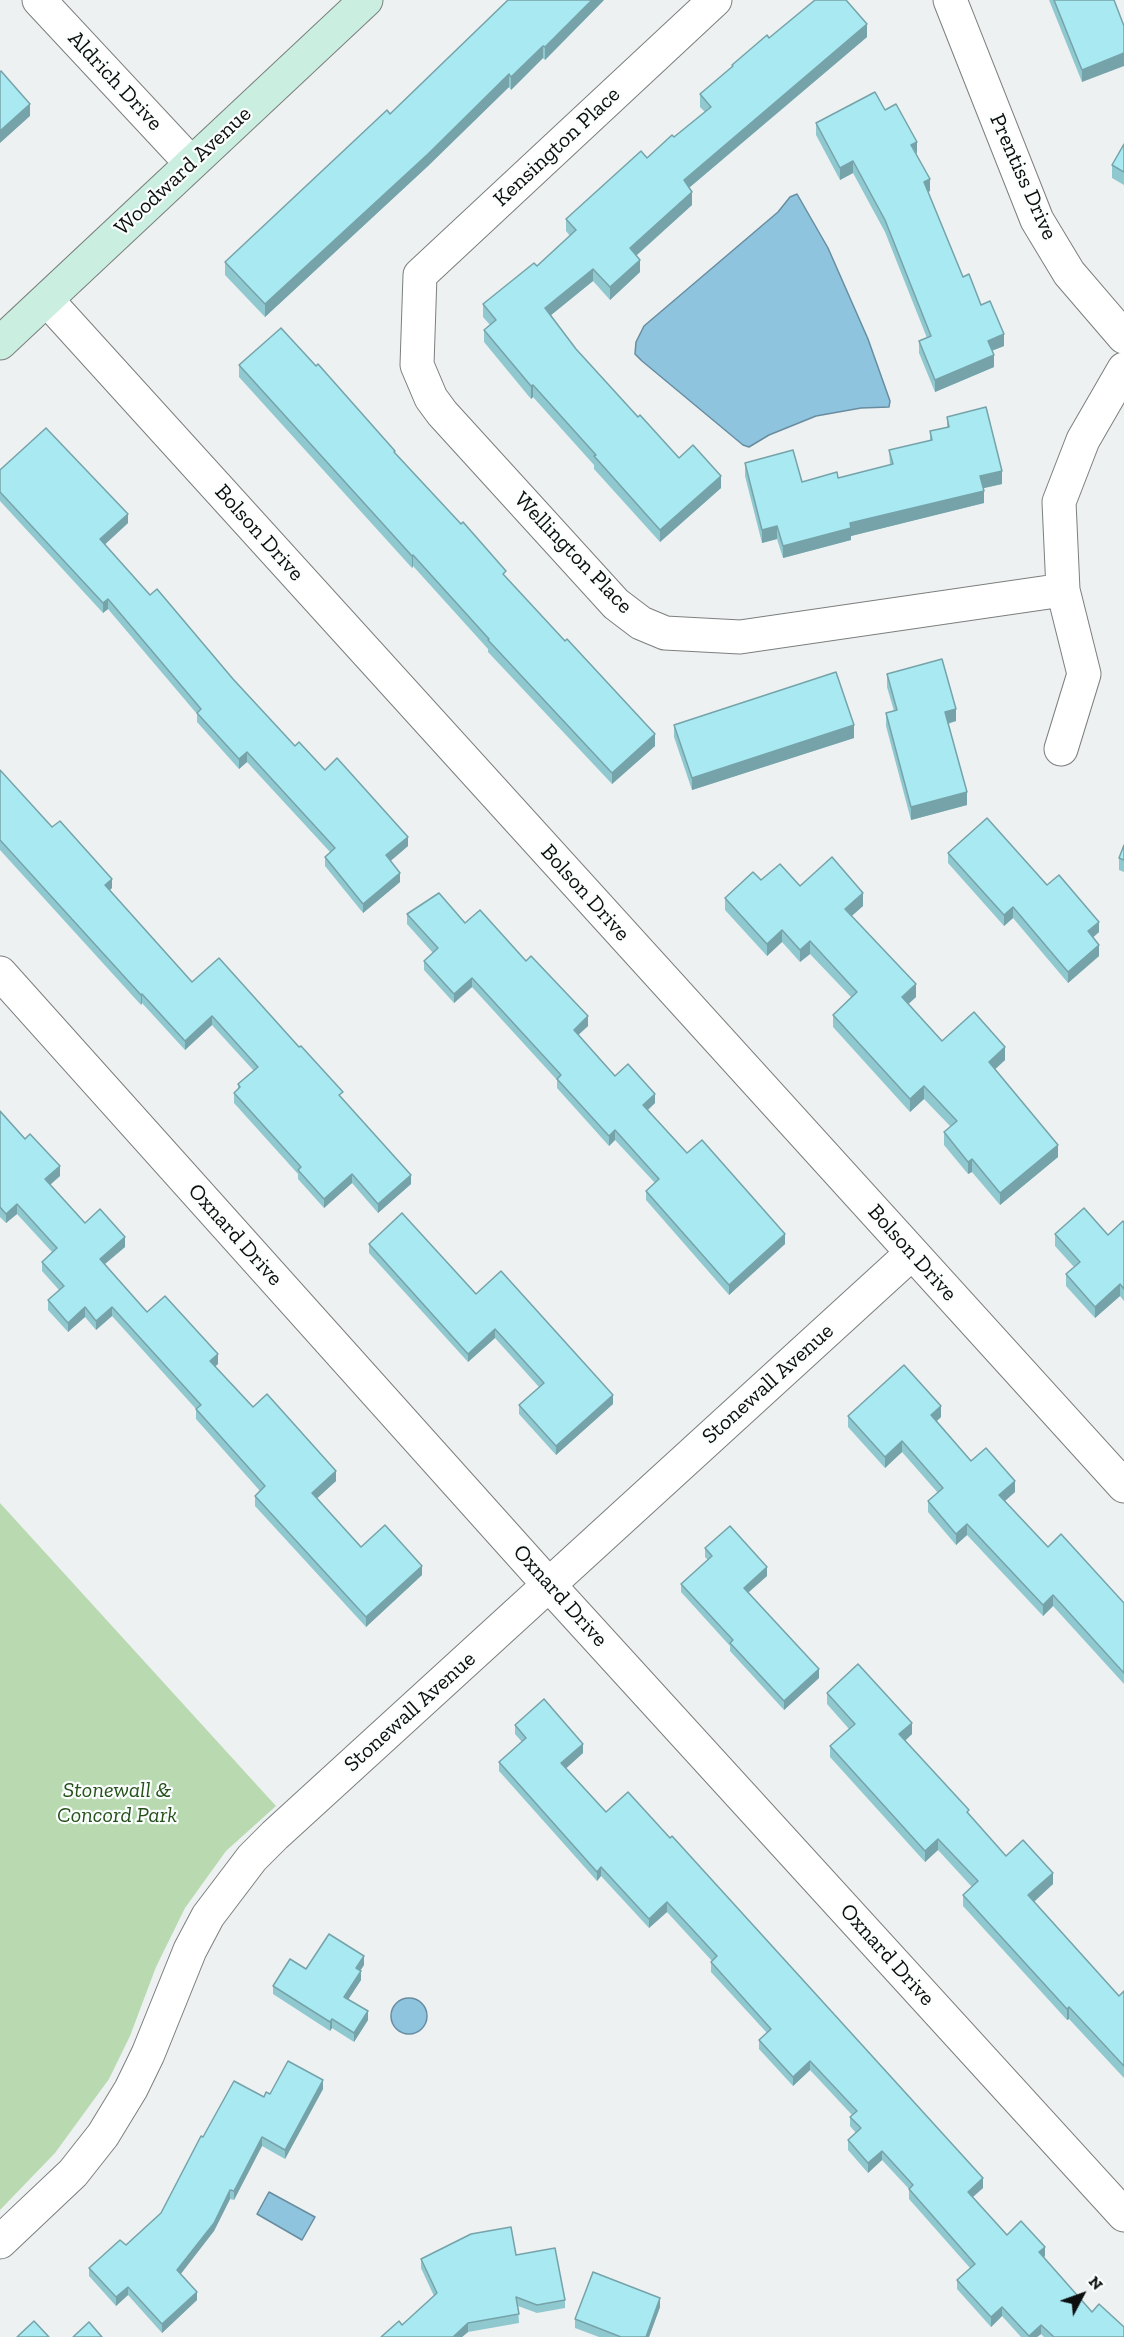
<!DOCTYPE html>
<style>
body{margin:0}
#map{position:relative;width:1124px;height:2337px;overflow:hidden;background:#edf1f1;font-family:"Zilla Slab",serif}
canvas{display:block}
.north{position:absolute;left:1052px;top:2265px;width:60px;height:60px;-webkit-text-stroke:4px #fafffe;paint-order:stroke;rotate:49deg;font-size:16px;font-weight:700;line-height:24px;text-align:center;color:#0d0e0e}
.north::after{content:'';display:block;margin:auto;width:21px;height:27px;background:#0d0e0e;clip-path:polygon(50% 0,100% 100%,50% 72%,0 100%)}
</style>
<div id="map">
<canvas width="1124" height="2337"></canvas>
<div class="north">N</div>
</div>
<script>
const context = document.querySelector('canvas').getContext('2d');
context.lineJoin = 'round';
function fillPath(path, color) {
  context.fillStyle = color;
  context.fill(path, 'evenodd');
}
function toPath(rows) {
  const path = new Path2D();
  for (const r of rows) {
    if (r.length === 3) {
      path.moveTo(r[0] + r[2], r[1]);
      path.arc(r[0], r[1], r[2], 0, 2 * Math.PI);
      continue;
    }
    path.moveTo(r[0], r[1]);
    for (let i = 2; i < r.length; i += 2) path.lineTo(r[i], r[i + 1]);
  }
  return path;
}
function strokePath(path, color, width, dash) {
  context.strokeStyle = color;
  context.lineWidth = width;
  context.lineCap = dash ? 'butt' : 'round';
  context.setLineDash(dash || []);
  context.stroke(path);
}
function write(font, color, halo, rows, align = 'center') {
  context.font = font + ' "Zilla Slab",serif';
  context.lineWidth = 4.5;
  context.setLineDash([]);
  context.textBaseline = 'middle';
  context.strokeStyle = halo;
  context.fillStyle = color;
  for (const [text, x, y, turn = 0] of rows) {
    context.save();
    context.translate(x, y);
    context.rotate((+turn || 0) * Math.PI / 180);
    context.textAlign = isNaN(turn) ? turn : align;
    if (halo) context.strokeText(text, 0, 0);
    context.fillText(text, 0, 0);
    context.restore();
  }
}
fillPath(toPath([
 [0,1503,276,1806,226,1851,185,1908,156,1967,130,2036,109,2079,55,2153,0,2210]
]), '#b9dab1');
const water = toPath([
 [797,194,828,248,868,339,890,401,889,407,861,408,816,416,769,435,749,447,743,445,642,361,635,354,636,342,644,326,778,212,790,197,797,194],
 [409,2016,18],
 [269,2192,315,2217,302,2240,257,2214,269,2192]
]);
fillPath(water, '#8fc4de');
strokePath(water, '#688da0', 1.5);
const minor = toPath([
 [39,0,191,163],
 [715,0,420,275,417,365,431,398,442,413,616,604,641,623,665,633,740,637,1063,590],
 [950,0,1037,220,1069,273,1124,337],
 [47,300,1124,1486],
 [1061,749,1084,674,1063,590,1059,502,1083,440,1124,369],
 [0,973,549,1585,1124,2215],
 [0,2242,73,2173,103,2135,131,2089,148,2054,190,1950,208,1916,252,1858,275,1835,912,1253]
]);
const secondary = toPath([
 [0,343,366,0]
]);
strokePath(minor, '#7b7f7e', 35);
strokePath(secondary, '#7b7f7e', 35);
strokePath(minor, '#fff', 33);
strokePath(secondary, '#caeedf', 33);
fillPath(toPath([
 [604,0,545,60,543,58,511,90,509,87,428,166,265,317,225,275,225,262,390,114],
 [1049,0,1114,0,1082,82],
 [867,37,689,188,692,205,636,256,640,272,610,300,593,281,551,315,576,349,638,417,679,458,721,488,660,542,594,469,594,465,533,397,531,399,484,342,484,330,490,325,483,317,483,304,537,266,570,236,566,231,566,219,647,158,705,112,700,107,700,94,732,67,732,65,769,38],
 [885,110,916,154,930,191,928,192,963,277,981,305,1004,346,992,351,994,367,935,392,919,353,919,341,927,338,885,232,853,173,840,180,816,135,816,123],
 [1124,144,1124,185,1112,178,1112,165],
 [239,365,395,453,655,746,612,784,488,652,488,649,413,566,412,568,239,377],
 [947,417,1002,484,983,488,984,503,851,536,851,540,783,558,777,539,762,543,745,476,745,463,802,482,838,478,890,465,889,450,930,441,930,431,947,427],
 [0,470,128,523,104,545,150,595,233,679,295,746,325,770,408,846,390,861,400,882,363,913,325,866,325,857,330,852,247,762,239,769,197,722,197,714,108,609,103,613,0,501],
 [887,674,956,721,948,724,967,805,911,820,886,726,886,713,894,711,887,687],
 [674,725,854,738,692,790,674,737],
 [0,770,52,827,112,888,110,890,192,982,343,1099,411,1184,378,1213,352,1183,324,1208,298,1179,298,1174,234,1103,234,1093,238,1089,238,1084,254,1071,212,1025,185,1050,142,1003,141,1005,0,850],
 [1124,845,1124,872,1119,870,1119,858],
 [948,853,1047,885,1099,932,1093,937,1099,956,1068,983,1013,918,1004,926,948,863],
 [761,880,800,886,863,906,851,916,916,997,908,1004,942,1041,1005,1060,995,1069,1058,1157,1000,1205,972,1172,968,1174,944,1145,944,1132,951,1127,924,1099,910,1112,833,1027,833,1015,851,997,810,954,800,962,782,942,767,956,725,910,725,898],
 [407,914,465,923,526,961,588,1026,578,1035,615,1076,655,1103,648,1110,687,1153,785,1244,729,1295,646,1200,646,1191,655,1183,615,1140,609,1146,557,1088,557,1080,472,987,454,1003,424,970,424,961,433,953,407,924],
 [0,1111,60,1176,50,1185,85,1223,125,1247,105,1264,147,1312,218,1364,215,1366,253,1407,336,1481,317,1498,361,1547,422,1575,366,1627,255,1506,255,1496,260,1491,196,1419,196,1409,112,1316,96,1330,85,1317,68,1332,48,1310,48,1300,59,1290,42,1271,42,1262,52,1252,17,1214,6,1223,0,1217],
 [1124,1223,1124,1301,1120,1296,1095,1318,1066,1286,1066,1274,1074,1267,1055,1246,1055,1234,1108,1235],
 [369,1244,476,1294,613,1404,556,1455,519,1414,519,1405,539,1387,495,1338,468,1362,369,1253],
 [848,1416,941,1417,937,1421,971,1461,1015,1492,1005,1501,1048,1547,1124,1603,1124,1684,1053,1606,1043,1616,967,1535,956,1545,928,1512,928,1501,938,1493,902,1452,885,1468,848,1427],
 [705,1548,767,1576,748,1593,819,1678,784,1710,730,1651,730,1646,681,1592,681,1584,708,1560,705,1557],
 [827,1693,912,1734,905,1741,1006,1856,1053,1884,1034,1902,1119,1996,1124,1991,1124,2078,1069,2019,1067,2020,963,1906,963,1895,972,1887,938,1850,925,1862,830,1757,830,1746,849,1729,827,1704],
 [515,1725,583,1753,566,1768,606,1812,983,2188,973,2197,1007,2235,1045,2256,1043,2258,1092,2312,1124,2337,1044,2337,1041,2334,1037,2337,1021,2337,1002,2316,991,2327,957,2289,957,2280,970,2268,909,2199,909,2189,882,2160,868,2173,848,2150,848,2140,856,2133,850,2126,850,2117,852,2115,810,2070,793,2086,759,2049,759,2040,767,2033,711,1972,711,1962,712,1961,667,1912,649,1928,601,1876,597,1881,499,1771,499,1762,522,1742,515,1734],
 [364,1965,360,1971,361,1980,348,1999,368,2020,354,2042,332,2028,330,2031,273,1994,273,1986,306,1969],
 [323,2089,285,2159,262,2146,234,2200,230,2199,214,2231,180,2274,197,2300,162,2333,128,2295,116,2306,89,2276,89,2268,126,2245,161,2213,203,2137,264,2097,270,2094],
 [516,2255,565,2300,565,2308,537,2313,518,2306,519,2323,468,2332,462,2337,381,2337,402,2325,434,2296,421,2268,421,2259],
 [660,2307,649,2337,599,2337,575,2328,575,2319]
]), '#90c8d0');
fillPath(toPath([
 [592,0,604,0,545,60,545,47],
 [867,24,867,37,684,192,684,180],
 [543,46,543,58,511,90,511,77],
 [1124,53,1124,66,1082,82,1082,70],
 [509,74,509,87,428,166,265,317,265,304],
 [30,104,30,116,0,143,0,131],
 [917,142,917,154,911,145],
 [853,161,853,173,840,180,840,168],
 [930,179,930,191,924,194,924,182],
 [692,192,692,205,630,261,630,248],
 [640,260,640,272,610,300,610,287],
 [593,269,593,281,545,320,545,308],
 [1004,334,1004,346,988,352,988,341],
 [994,355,994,367,935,392,935,380],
 [533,385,533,397,531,399,531,386],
 [1002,471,1002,484,980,489,980,476],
 [721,476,721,488,660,542,660,530],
 [984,491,984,503,851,536,851,540,783,558,783,546,850,523],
 [128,514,128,523,100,549,100,539],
 [777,526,777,539,762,543,762,530],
 [413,555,413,566,412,568,412,556],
 [108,599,108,609,103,613,103,603],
 [956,709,956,721,945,724,945,712],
 [854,725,854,738,692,790,692,778],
 [655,734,655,746,612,784,612,773],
 [247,752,247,762,239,769,239,759],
 [967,792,967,805,911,820,911,807],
 [408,837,408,846,386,865,386,855],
 [400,873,400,882,363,913,363,904],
 [112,879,112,888,105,894,105,885],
 [863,893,863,906,845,922,845,909],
 [1013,907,1013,918,1004,926,1004,915],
 [1099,922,1099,932,1088,942,1088,931],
 [782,930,782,942,767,956,767,944],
 [810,941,810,954,800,962,800,950],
 [1099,945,1099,956,1068,983,1068,972],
 [472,978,472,987,454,1003,454,994],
 [916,984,916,997,902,1010,902,997],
 [142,994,142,1003,141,1005,141,995],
 [212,1016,212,1025,185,1050,185,1041],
 [588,1016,588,1026,574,1039,574,1030],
 [1005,1047,1005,1060,989,1075,989,1062],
 [924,1086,924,1099,910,1112,910,1099],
 [655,1094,655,1103,643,1114,643,1105],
 [615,1130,615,1140,609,1146,609,1136],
 [1058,1145,1058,1157,1000,1205,1000,1193],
 [972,1159,972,1172,968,1174,968,1162],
 [60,1166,60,1176,45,1189,45,1179],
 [352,1174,352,1183,324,1208,324,1199],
 [411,1175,411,1184,378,1213,378,1204],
 [17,1204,17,1214,6,1223,6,1214],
 [785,1234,785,1244,729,1295,729,1285],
 [125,1237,125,1247,100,1268,100,1259],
 [1120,1284,1120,1296,1095,1318,1095,1307],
 [85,1307,85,1317,68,1332,68,1323],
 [112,1307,112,1316,96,1330,96,1321],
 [495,1329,495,1338,468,1362,468,1354],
 [218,1354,218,1364,210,1371,210,1361],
 [613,1395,613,1404,556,1455,556,1446],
 [941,1406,941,1417,931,1426,931,1415],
 [902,1441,902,1452,885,1468,885,1457],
 [336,1471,336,1481,312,1503,312,1493],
 [1015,1481,1015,1492,999,1506,999,1495],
 [967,1524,967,1535,956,1545,956,1534],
 [422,1566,422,1575,366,1627,366,1617],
 [767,1567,767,1576,744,1596,744,1588],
 [1053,1595,1053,1606,1043,1616,1043,1605],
 [819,1669,819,1678,784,1710,784,1701],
 [912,1723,912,1734,899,1746,899,1734],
 [583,1744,583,1753,561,1773,561,1763],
 [938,1839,938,1850,925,1862,925,1851],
 [601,1867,601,1876,597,1881,597,1872],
 [1053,1873,1053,1884,1028,1907,1028,1895],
 [667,1902,667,1912,649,1928,649,1919],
 [364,1956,364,1965,356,1977,356,1968],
 [361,1971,361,1980,344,2006,344,1997],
 [1069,2007,1069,2019,1067,2020,1067,2009],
 [368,2011,368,2020,354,2042,354,2033],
 [332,2019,332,2028,330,2031,330,2022],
 [810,2061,810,2070,793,2086,793,2077],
 [323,2080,323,2089,285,2159,285,2150],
 [262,2137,262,2146,234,2200,234,2191],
 [882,2151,882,2160,868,2173,868,2163],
 [983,2178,983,2188,968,2201,968,2192],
 [230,2190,230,2199,214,2231,177,2279,177,2270],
 [1045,2247,1045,2256,1039,2262,1039,2252],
 [128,2287,128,2295,116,2306,116,2297],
 [197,2292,197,2300,162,2333,162,2324],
 [660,2298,660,2307,649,2337,646,2337],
 [1002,2307,1002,2316,991,2327,991,2317],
 [468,2323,468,2332,462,2337,453,2337],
 [1041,2325,1041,2334,1037,2337,1029,2337,1029,2336]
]), '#76a3a9');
const building = toPath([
 [508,0,592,0,545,47,543,46,511,77,509,74,428,154,265,304,225,262,387,110,390,114,508,0],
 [815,0,846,0,867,24,684,180,692,192,630,248,640,260,610,287,593,269,545,308,576,349,638,417,640,415,679,458,693,445,721,476,660,530,594,456,596,455,533,385,531,386,484,330,496,320,483,304,534,263,537,266,576,230,566,219,641,151,647,158,672,135,674,137,711,107,700,94,733,66,732,65,767,35,769,38,815,0],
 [1054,0,1114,0,1124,26,1124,53,1082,70,1054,0],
 [1,71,30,104,0,131,0,72,1,71],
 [875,92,885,110,896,104,917,142,911,145,930,179,924,182,963,277,969,274,981,305,990,301,1004,334,988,341,994,355,935,380,919,341,931,336,885,220,853,161,840,168,816,123,875,92],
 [1124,144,1124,172,1112,165,1124,144],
 [281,328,316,366,318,364,395,451,394,452,461,524,463,522,506,571,503,574,565,641,567,639,655,734,612,773,488,640,489,639,413,555,412,556,239,365,281,328],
 [986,407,1002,471,980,476,984,491,850,523,851,528,783,546,777,526,762,530,745,463,793,450,802,482,837,472,838,478,893,464,889,450,932,440,930,431,949,427,947,417,986,407],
 [46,428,128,514,100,539,150,595,157,589,233,679,295,746,299,742,325,770,337,758,408,837,386,855,400,873,363,904,325,857,335,848,247,752,239,759,197,713,201,709,108,599,103,603,0,492,0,470,46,428],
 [942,659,956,709,945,712,967,792,911,807,886,713,897,710,887,674,942,659],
 [836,672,854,725,692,778,674,725,836,672],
 [0,770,52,827,60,821,112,879,105,885,192,982,219,958,299,1047,301,1046,343,1092,339,1095,411,1175,378,1204,352,1174,324,1199,298,1170,301,1167,234,1093,240,1087,238,1084,258,1067,212,1016,185,1041,142,994,141,995,0,840,0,770],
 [987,818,1047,885,1059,875,1099,922,1088,931,1099,945,1068,972,1013,907,1004,915,948,853,987,818],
 [1124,845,1124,860,1119,858,1124,845],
 [832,857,863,893,845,909,916,984,902,997,942,1041,974,1012,1005,1047,989,1062,1058,1145,1000,1193,972,1159,968,1162,944,1132,957,1121,924,1086,910,1099,833,1015,857,992,810,941,800,950,782,930,767,944,725,898,753,872,761,880,780,864,800,886,832,857],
 [439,893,465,923,480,910,526,961,531,956,588,1016,574,1030,615,1076,628,1064,655,1094,643,1105,687,1153,702,1140,785,1234,729,1285,646,1191,659,1179,615,1130,609,1136,557,1079,561,1075,472,978,454,994,424,961,438,948,407,914,439,893],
 [0,1111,25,1139,30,1134,60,1166,45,1179,85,1223,100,1209,125,1237,100,1259,147,1312,165,1296,218,1354,210,1361,253,1407,267,1394,336,1471,312,1493,361,1547,385,1525,422,1566,366,1617,255,1496,265,1486,196,1409,201,1405,112,1307,96,1321,85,1307,68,1323,48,1300,64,1286,42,1262,57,1248,17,1204,6,1214,0,1207,0,1111],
 [1084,1208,1108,1235,1123,1221,1124,1223,1124,1289,1120,1284,1095,1307,1066,1274,1080,1262,1055,1234,1084,1208],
 [402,1213,476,1294,501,1271,613,1395,556,1446,519,1405,544,1383,495,1329,468,1354,369,1244,402,1213],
 [904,1365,941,1406,931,1415,971,1461,986,1448,1015,1481,999,1495,1048,1547,1061,1534,1124,1603,1124,1673,1053,1595,1043,1605,967,1524,956,1534,928,1501,943,1488,902,1441,885,1457,848,1416,904,1365],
 [730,1526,767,1567,744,1588,819,1669,784,1701,730,1643,733,1640,681,1584,712,1556,705,1548,730,1526],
 [858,1664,912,1723,899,1734,969,1810,967,1812,1006,1856,1023,1840,1053,1873,1028,1895,1119,1996,1124,1991,1124,2066,1069,2007,1067,2009,963,1895,978,1881,938,1839,925,1851,830,1746,855,1724,827,1693,858,1664],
 [544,1699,583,1744,561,1763,606,1812,628,1792,670,1838,672,1836,983,2178,968,2192,1007,2235,1021,2221,1045,2247,1039,2252,1092,2312,1099,2304,1124,2327,1124,2337,1054,2337,1041,2325,1029,2336,1002,2307,991,2317,957,2280,975,2264,909,2189,913,2185,882,2151,868,2163,848,2140,861,2128,850,2117,857,2111,810,2061,793,2077,759,2040,771,2029,711,1962,717,1956,667,1902,649,1919,601,1867,597,1872,499,1762,526,1738,515,1725,544,1699],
 [329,1934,364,1956,356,1968,361,1971,344,1997,368,2011,354,2033,332,2019,330,2022,273,1986,290,1959,306,1969,329,1934],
 [288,2061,323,2080,285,2150,262,2137,234,2191,230,2190,214,2223,177,2270,197,2292,162,2324,128,2287,116,2297,89,2268,120,2240,126,2245,161,2213,201,2136,203,2137,234,2081,264,2097,266,2092,270,2094,288,2061],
 [511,2227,516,2255,555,2248,565,2300,537,2305,516,2297,519,2314,468,2323,453,2337,381,2337,399,2321,402,2325,437,2293,421,2259,471,2234,511,2227],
 [593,2272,660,2298,646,2337,621,2337,575,2319,593,2272],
 [34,2321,49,2337,17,2337,34,2321],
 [89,2322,102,2337,73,2337,89,2322]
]);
fillPath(building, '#a8e9f2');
strokePath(building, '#76a3a9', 1.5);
write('22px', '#0d0e0e', '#fafffe', [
 ["Aldrich Drive",115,81,47],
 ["Kensington Place",557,147,-43],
 ["Woodward Avenue",183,171,-43],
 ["Prentiss Drive",1023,177,66],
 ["Bolson Drive",259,533,48],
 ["Wellington Place",573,553,46],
 ["Bolson Drive",585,893,48],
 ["Oxnard Drive",235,1235,48],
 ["Bolson Drive",912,1253,48],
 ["Stonewall Avenue",768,1384,-42],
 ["Oxnard Drive",560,1596,48],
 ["Stonewall Avenue",410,1712,-42],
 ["Oxnard Drive",887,1955,48]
]);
write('italic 22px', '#265019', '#fafffe', [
 ["Stonewall &",117,1791],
 ["Concord Park",117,1816]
]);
</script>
